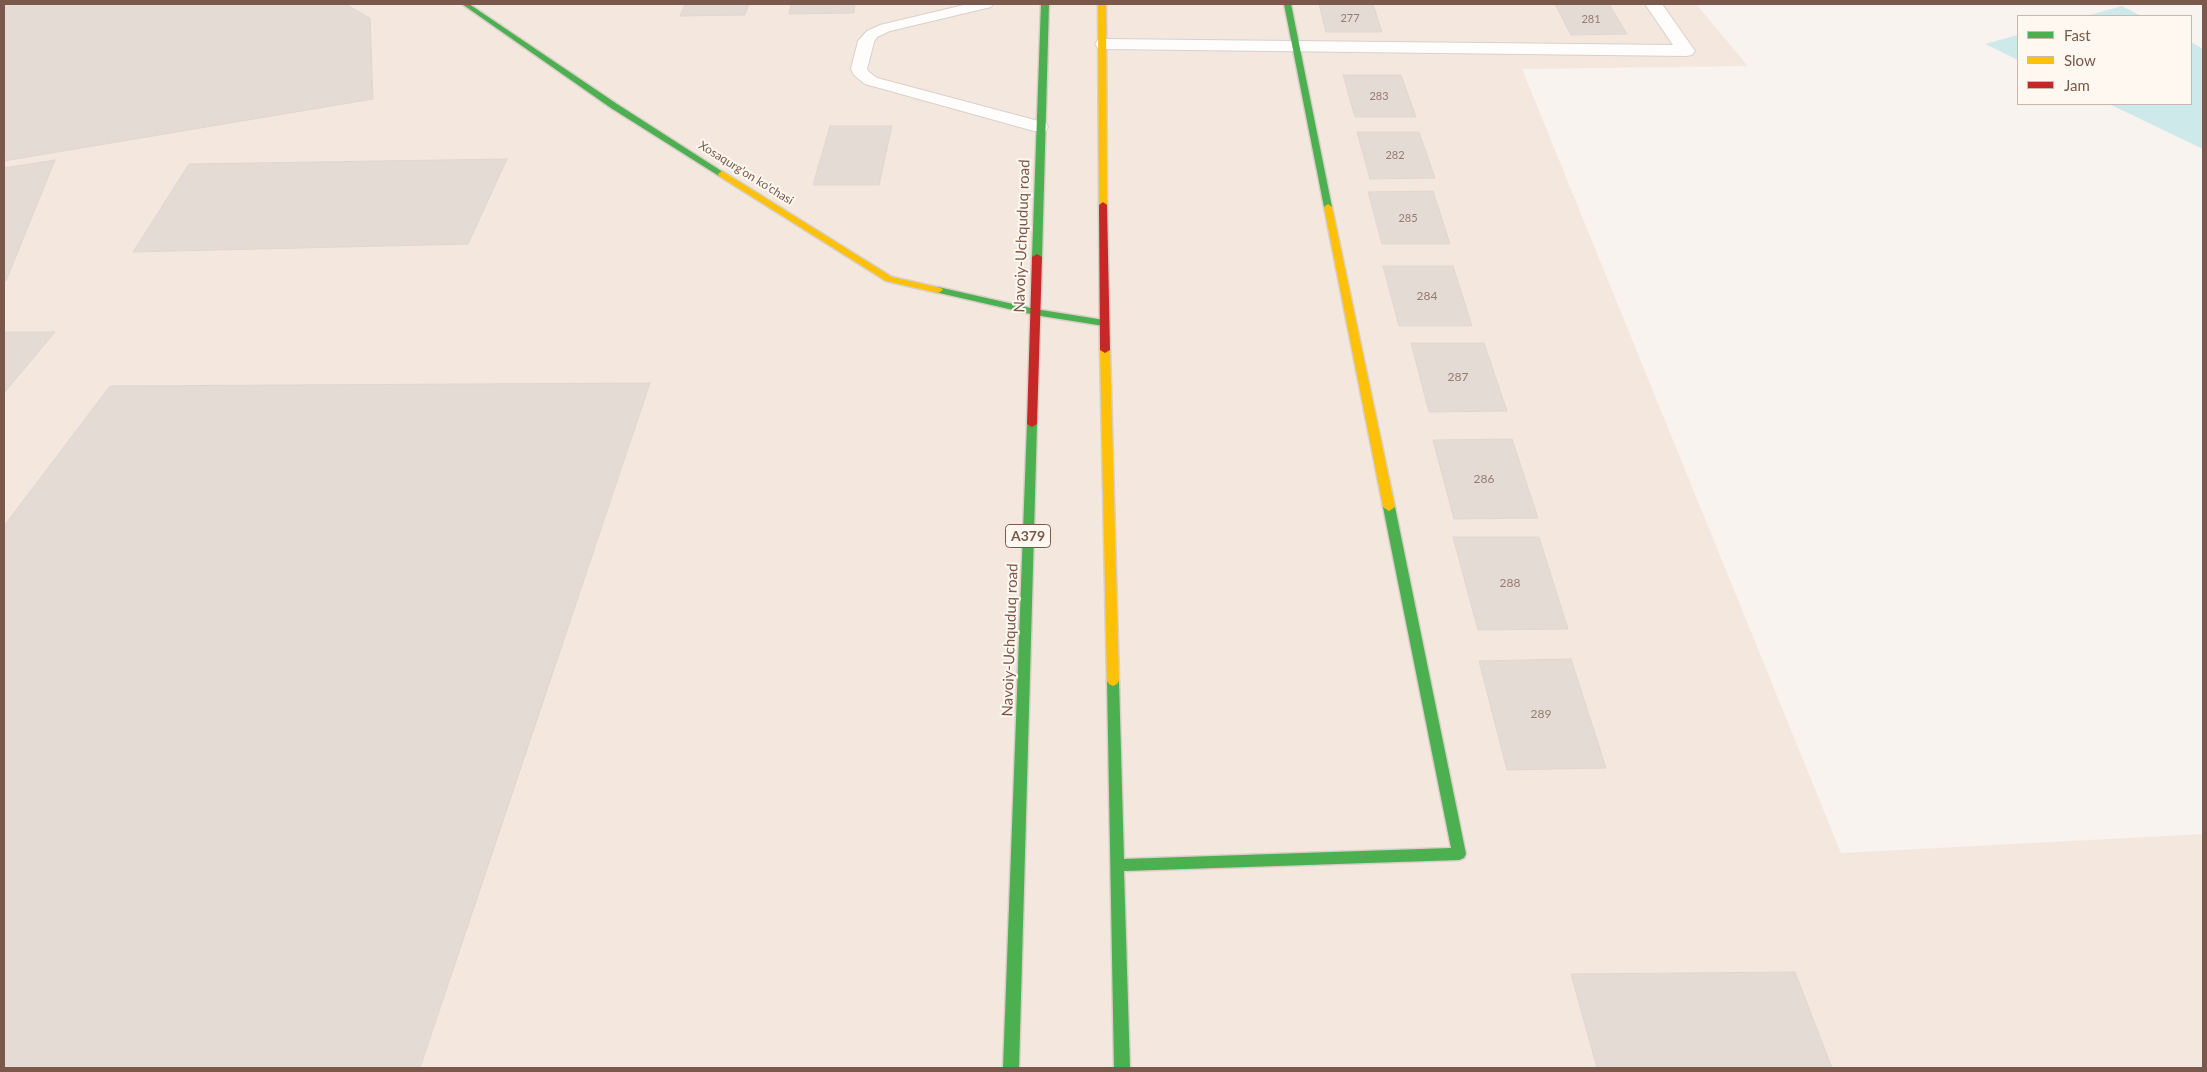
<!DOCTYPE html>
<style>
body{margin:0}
#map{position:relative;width:2207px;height:1072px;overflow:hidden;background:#f8f3ee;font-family:Lato,sans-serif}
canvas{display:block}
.frame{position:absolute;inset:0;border:5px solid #7a584b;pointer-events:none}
.legend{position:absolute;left:2017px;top:15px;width:175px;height:90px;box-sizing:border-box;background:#fff8f0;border:1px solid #cab8ae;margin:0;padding:6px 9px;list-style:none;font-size:15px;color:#7a584b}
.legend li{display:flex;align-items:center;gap:10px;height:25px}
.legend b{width:25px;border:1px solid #cab8ae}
</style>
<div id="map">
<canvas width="2207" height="1072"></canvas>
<div class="frame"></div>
<ul class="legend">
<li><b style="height:6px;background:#4caf50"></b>Fast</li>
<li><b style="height:6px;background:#ffc107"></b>Slow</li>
<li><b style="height:6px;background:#c62828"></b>Jam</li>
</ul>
</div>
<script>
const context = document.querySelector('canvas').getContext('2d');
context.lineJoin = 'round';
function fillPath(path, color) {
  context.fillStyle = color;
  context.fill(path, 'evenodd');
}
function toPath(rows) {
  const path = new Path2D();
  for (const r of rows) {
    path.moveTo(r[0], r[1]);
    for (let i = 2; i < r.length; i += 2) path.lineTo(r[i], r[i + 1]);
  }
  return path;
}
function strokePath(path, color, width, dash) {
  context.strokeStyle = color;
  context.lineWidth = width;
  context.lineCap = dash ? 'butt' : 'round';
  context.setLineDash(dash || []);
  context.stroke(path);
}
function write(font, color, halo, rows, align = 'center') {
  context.font = font + ' Lato,sans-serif';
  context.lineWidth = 4;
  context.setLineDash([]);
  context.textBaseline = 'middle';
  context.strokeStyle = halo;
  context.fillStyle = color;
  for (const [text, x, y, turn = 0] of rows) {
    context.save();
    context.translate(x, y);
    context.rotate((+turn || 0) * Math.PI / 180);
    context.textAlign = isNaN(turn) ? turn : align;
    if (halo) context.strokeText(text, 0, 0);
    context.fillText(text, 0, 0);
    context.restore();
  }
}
fillPath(toPath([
 [4,4,1696,4,1748,66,1522,69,1841,853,2203,834,2203,1068,4,1068]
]), '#f4e8de');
fillPath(toPath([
 [2122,6,2141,16,2086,16],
 [2018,35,2018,60,1985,44],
 [2191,42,2203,49,2203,149,2109,104,2191,104]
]), '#cee9ea');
const building = toPath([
 [10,4,345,4,370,18,373,99,4,161,4,5,10,4],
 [685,4,749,4,745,15,680,16,685,4],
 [791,4,855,4,854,13,789,14,791,4],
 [1319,4,1373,4,1382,32,1326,32,1319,4],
 [1555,4,1609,4,1627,34,1571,35,1555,4],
 [1343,75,1401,75,1416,117,1355,117,1343,75],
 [830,126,892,126,879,185,813,185,830,126],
 [1357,132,1419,132,1435,178,1370,179,1357,132],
 [507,159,468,244,133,252,189,164,507,159],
 [55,160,6,281,4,281,4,168,55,160],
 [1433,191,1450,244,1382,244,1368,192,1433,191],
 [1383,266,1453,266,1472,326,1399,326,1383,266],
 [4,332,55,332,4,393,4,332],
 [1411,343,1484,343,1507,411,1429,412,1411,343],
 [650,383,420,1068,4,1068,4,526,110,386,650,383],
 [1512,439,1538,518,1454,519,1433,440,1512,439],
 [1453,537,1539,537,1568,629,1478,630,1453,537],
 [1571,659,1606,768,1507,770,1479,661,1571,659],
 [1795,972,1832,1068,1597,1068,1571,974,1795,972]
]);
fillPath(building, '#e5dbd5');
strokePath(building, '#e2d6d0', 1);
const lane = toPath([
 [968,4,993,4,991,7,890,31,877,37,874,42,867,69,869,72,877,78,1046,123,1048,127,1046,131,1034,131,865,84,854,75,851,69,858,41,867,31,880,25,968,4]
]);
const street = toPath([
 [1645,4,1662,4,1695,51,1692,55,1686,56,1104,49,1098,48,1095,44,1098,40,1104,39,1673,45,1645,4]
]);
const fast = toPath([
 [462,4,469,4,617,104,726,174,722,177,719,176,611,108,462,4],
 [1041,4,1049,4,1042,257,1037,260,1032,257,1041,4],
 [1284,4,1291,4,1332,207,1328,210,1324,207,1284,4],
 [938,287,1035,309,1104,320,1109,323,1104,326,1035,315,935,292,935,288,938,287],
 [1032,421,1037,424,1019,1068,1003,1068,1027,424,1032,421],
 [1389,503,1395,507,1466,854,1464,858,1459,860,1124,871,1130,1068,1114,1068,1107,681,1109,678,1113,676,1117,678,1119,681,1124,859,1451,848,1383,507,1389,503]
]);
const slow = toPath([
 [1098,4,1106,4,1107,205,1103,208,1099,205,1098,4],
 [722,171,892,277,941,288,943,290,938,293,886,281,719,176,718,174,722,171],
 [1328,204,1332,207,1395,507,1389,511,1383,507,1324,207,1328,204],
 [1105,347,1110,350,1119,681,1117,684,1113,686,1109,684,1107,681,1100,350,1105,347]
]);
const jam = toPath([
 [1103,202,1107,205,1110,350,1105,353,1100,350,1099,205,1103,202],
 [1037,254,1042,257,1037,424,1032,427,1027,424,1032,257,1037,254]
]);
strokePath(lane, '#d8d0cc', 2);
strokePath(street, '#d8d0cc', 2);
strokePath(fast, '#d8cfc9', 3);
strokePath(slow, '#d8cfc9', 3);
strokePath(jam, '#d8cfc9', 3);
fillPath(lane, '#fefdfc');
fillPath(street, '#fefdfc');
fillPath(fast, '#4caf50');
fillPath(slow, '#ffc107');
fillPath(jam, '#c62828');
write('11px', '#967b70', null, [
 ["277",1350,18],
 ["281",1591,19],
 ["283",1379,96],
 ["282",1395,155],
 ["285",1408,218]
]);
write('12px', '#7a584b', '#fff8f0', [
 ["Xosaqurg'on ko'chasi",746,173,32]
]);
write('12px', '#967b70', null, [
 ["284",1427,296],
 ["287",1458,377],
 ["286",1484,479],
 ["288",1510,583],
 ["289",1541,714]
]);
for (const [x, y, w] of [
 [1028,536,45]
]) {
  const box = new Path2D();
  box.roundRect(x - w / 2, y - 11.5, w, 23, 4);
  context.fillStyle = '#fff8f0';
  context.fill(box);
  strokePath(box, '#7a584b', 1);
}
write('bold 14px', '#7a584b', null, [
 ["A379",1028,536]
]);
write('15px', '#7a584b', '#fff8f0', [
 ["Navoiy-Uchquduq road",1022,236,-88],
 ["Navoiy-Uchquduq road",1010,640,-88]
]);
</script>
